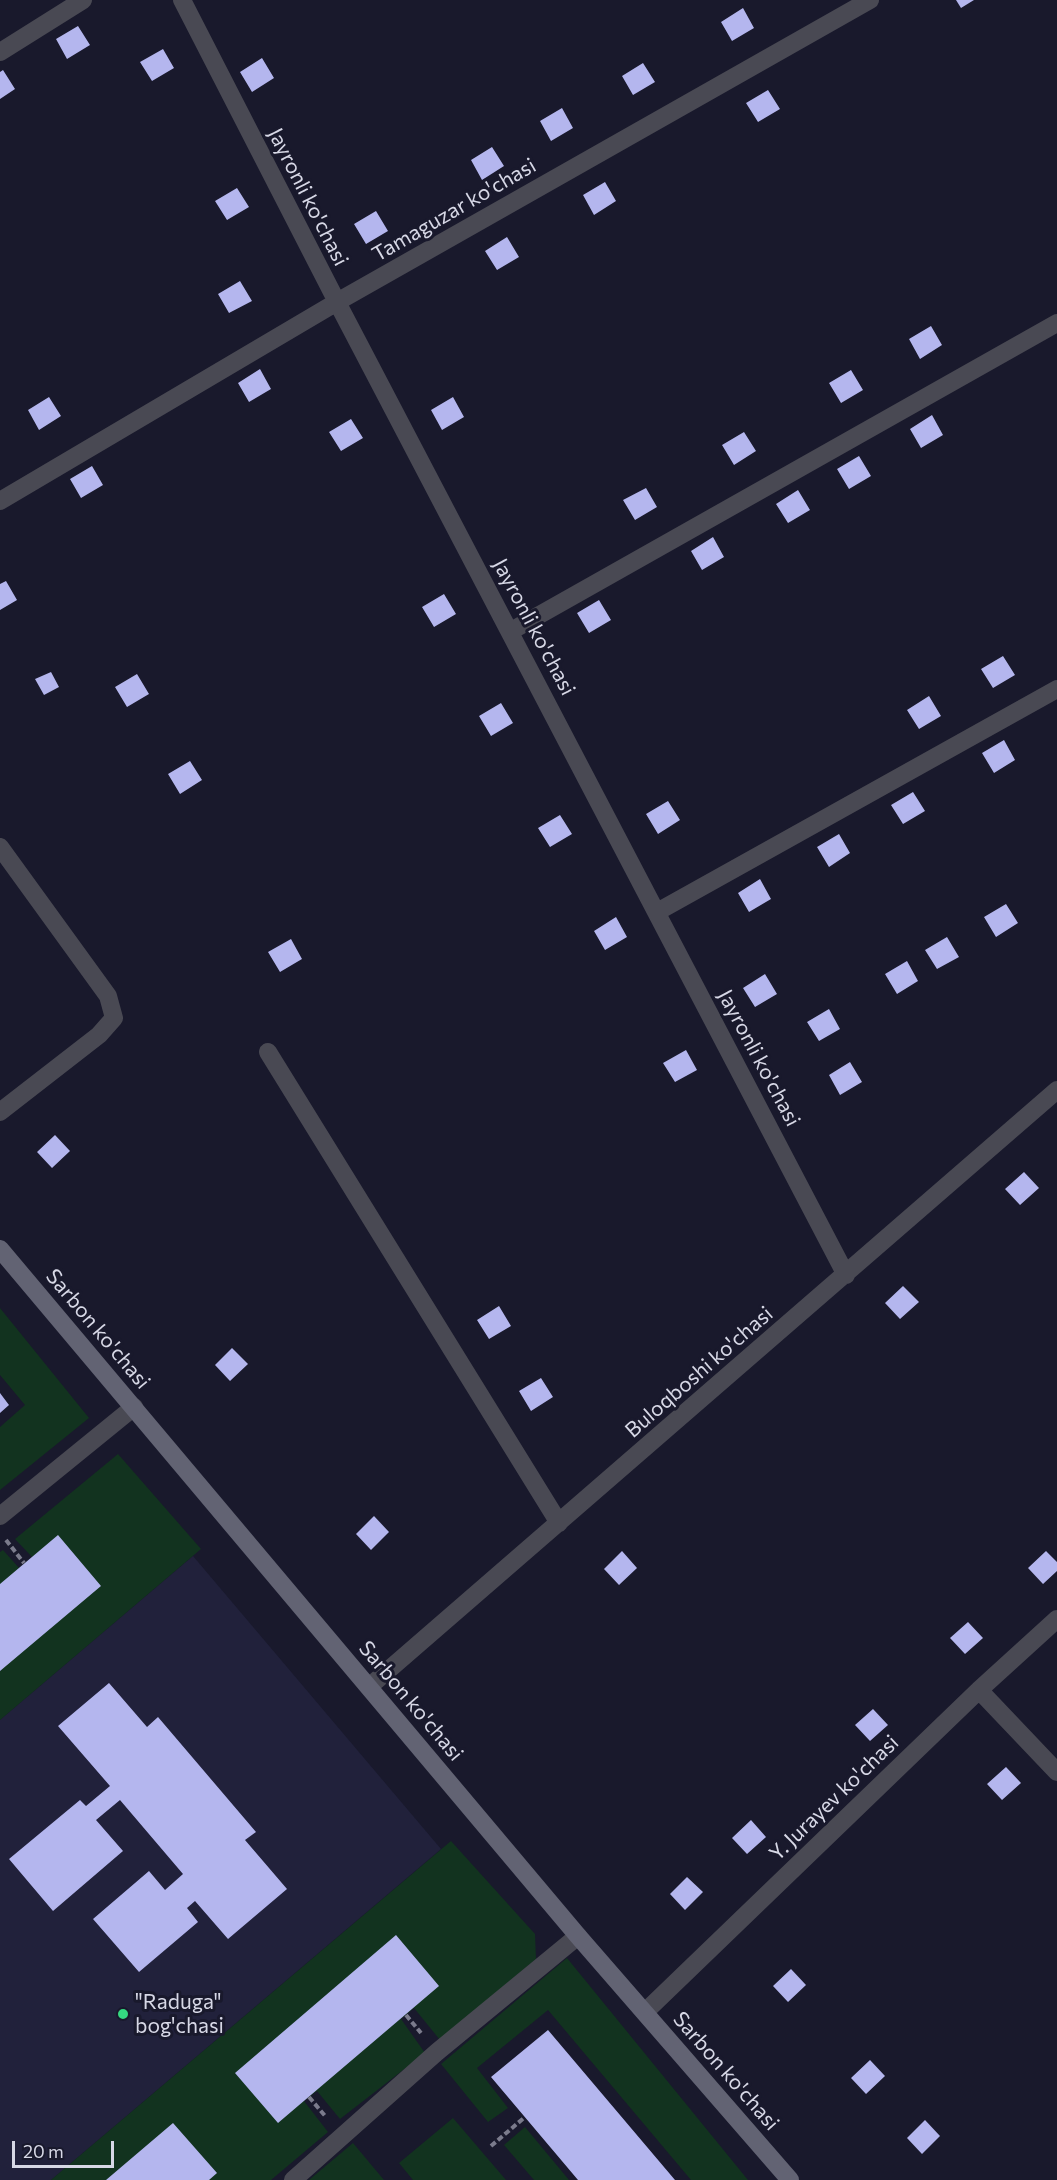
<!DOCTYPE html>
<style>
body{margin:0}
#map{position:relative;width:1057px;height:2180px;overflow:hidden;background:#19192c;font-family:Commissioner,sans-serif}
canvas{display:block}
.scale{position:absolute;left:12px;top:2141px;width:102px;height:27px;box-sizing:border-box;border:3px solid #d7d8e6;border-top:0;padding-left:8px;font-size:18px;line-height:21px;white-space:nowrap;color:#d7d8e6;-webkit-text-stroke:4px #19192c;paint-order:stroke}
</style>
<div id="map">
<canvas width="1057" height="2180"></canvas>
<div class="scale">20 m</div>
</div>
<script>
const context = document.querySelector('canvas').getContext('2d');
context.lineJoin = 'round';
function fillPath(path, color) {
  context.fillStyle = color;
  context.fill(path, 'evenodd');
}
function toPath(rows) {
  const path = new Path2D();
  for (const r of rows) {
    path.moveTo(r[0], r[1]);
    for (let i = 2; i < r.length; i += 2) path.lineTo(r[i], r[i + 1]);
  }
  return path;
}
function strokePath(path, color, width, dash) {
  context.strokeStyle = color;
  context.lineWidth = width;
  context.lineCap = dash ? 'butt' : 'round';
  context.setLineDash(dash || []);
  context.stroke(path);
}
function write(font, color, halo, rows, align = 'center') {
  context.font = font + ' Commissioner,sans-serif';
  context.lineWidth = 6;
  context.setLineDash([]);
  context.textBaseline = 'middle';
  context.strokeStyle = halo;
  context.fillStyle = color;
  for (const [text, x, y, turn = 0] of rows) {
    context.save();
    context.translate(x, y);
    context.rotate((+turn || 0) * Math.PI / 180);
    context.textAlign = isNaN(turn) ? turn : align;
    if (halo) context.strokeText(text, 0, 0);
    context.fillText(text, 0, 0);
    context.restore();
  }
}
fillPath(toPath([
 [193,1556,441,1849,51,2180,0,2180,0,1720]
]), '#21213b');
fillPath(toPath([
 [0,1308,89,1418,0,1490,0,1427,25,1405,0,1375],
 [118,1454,201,1549,0,1720,0,1552,3,1550,19,1568,32,1557,15,1539],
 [451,1841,535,1934,536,1959,440,2040,414,2008,401,2019,425,2053,340,2119,317,2091,304,2101,328,2132,271,2180,51,2180],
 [567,1958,748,2180,691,2180,548,2010,477,2068,508,2108,488,2122,441,2064],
 [453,2118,506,2180,413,2180,399,2163],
 [525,2127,569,2180,534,2180,504,2145],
 [353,2143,384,2180,309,2180]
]), '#12331f');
fillPath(toPath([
 [956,0,974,0,961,8],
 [743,8,754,28,732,41,721,22],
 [78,26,90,45,67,59,56,39],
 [163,49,174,68,152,81,140,62],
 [262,58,274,78,252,92,240,72],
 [643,63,655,82,633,95,622,76],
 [3,70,15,89,0,99,0,72],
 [768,90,780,109,758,122,746,103],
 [562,108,573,128,551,141,540,121],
 [492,147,504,166,482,180,471,160],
 [605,182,616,201,594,215,583,195],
 [237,188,249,207,227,220,215,201],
 [376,211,388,231,366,244,354,224],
 [507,237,519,257,497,270,485,251],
 [240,281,252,301,229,313,218,294],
 [931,326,942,345,920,359,909,339],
 [260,369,271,389,249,402,238,383],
 [851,370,863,390,841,403,829,383],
 [49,397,61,416,39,430,28,410],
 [453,397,464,417,442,430,431,410],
 [932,415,943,435,921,448,910,429],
 [351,419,363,438,341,451,329,432],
 [744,432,756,451,734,465,722,445],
 [859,456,871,476,849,489,837,469],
 [92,466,103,485,81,498,70,479],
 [646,488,657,507,635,520,623,500],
 [798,490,810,510,788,523,776,504],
 [713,537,724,557,702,570,691,551],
 [6,581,17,600,0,610,0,584],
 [444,594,456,614,434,627,422,607],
 [599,600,611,620,589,633,577,613],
 [1003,656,1015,675,993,688,981,669],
 [51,672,59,687,44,695,35,679],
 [137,674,149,694,127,707,115,687],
 [929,696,941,716,919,729,907,710],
 [501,703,513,723,491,736,479,716],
 [1004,740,1015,760,994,773,982,753],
 [190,761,202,780,180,794,168,774],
 [913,792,925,811,903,824,891,805],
 [668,801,680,820,658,834,646,814],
 [560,815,572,834,550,847,538,828],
 [839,834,850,853,829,867,817,847],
 [760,879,771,899,749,912,738,893],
 [1006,904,1018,923,996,937,984,917],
 [616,917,627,937,605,950,594,931],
 [947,937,959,957,937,969,925,950],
 [291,939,302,959,280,972,268,952],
 [907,961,918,981,897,994,885,974],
 [765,974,777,994,755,1007,743,988],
 [829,1009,840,1029,819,1041,807,1022],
 [686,1050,697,1070,675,1082,663,1063],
 [850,1062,862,1082,840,1095,829,1075],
 [55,1135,70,1151,52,1168,37,1152],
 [1024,1172,1039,1188,1020,1205,1005,1189],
 [903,1286,919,1302,900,1319,885,1303],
 [499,1306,511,1326,489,1339,477,1320],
 [232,1348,248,1364,230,1381,215,1365],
 [541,1378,553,1397,531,1411,519,1391],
 [0,1393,9,1405,0,1413],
 [374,1516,389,1532,371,1550,356,1534],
 [58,1535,101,1586,0,1671,0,1584],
 [622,1551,637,1568,619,1585,604,1569],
 [1046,1551,1057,1562,1057,1571,1043,1584,1028,1568],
 [968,1622,983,1638,965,1654,950,1638],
 [109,1683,147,1727,158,1717,256,1832,245,1840,287,1889,228,1939,195,1901,187,1908,198,1922,139,1972,93,1919,149,1871,165,1890,183,1874,120,1800,96,1820,123,1851,53,1911,9,1859,80,1800,86,1806,110,1786,58,1726],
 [873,1709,888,1725,870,1741,855,1725],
 [1006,1767,1021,1783,1002,1800,987,1784],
 [751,1820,766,1837,747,1854,732,1838],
 [687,1877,703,1892,685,1910,670,1894],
 [396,1935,439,1986,278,2123,235,2073],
 [791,1969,806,1985,788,2002,773,1986],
 [548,2030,675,2180,578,2180,491,2077],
 [870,2060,885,2076,866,2094,851,2078],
 [925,2120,940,2136,922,2154,907,2138],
 [173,2123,217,2173,209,2180,106,2180]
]), '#b4b6ee');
strokePath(toPath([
 [6,1540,24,1563],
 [406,2015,421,2033],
 [309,2097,326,2117],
 [491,2146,525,2117]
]), '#7b7b8c', 4, [6, 3]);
strokePath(toPath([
 [293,2180,437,2052,578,1936]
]), '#494953', 18);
strokePath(toPath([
 [182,0,337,302,846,1275],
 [0,52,83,0],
 [0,501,337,302,870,0],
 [511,631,1057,323],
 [0,847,108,996,114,1018,99,1035,0,1112],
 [657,912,1057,689],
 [268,1052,559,1523],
 [0,1516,134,1407],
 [370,1686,1057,1090],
 [979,1690,1057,1772],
 [646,2011,979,1690,1057,1619]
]), '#494953', 18);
strokePath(toPath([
 [0,1249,578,1936,790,2180]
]), '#626373', 18);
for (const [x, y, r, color] of [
 [123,2014,6,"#35d881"]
]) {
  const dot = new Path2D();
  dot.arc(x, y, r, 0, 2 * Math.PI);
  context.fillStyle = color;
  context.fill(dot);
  strokePath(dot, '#19192c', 2);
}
write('21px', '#d7d8e6', '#19192c', [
 ["Jayronli ko'chasi",308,197,63],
 ["Tamaguzar ko'chasi",454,210,-30],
 ["Jayronli ko'chasi",534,627,62],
 ["Jayronli ko'chasi",759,1058,62],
 ["Sarbon ko'chasi",98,1329,50],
 ["Buloqboshi ko'chasi",699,1372,-41],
 ["Sarbon ko'chasi",411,1701,50],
 ["Y. Jurayev ko'chasi",834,1798,-44],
 ["Sarbon ko'chasi",726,2071,49]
]);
write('21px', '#d7d8e6', '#19192c', [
 ["\"Raduga\"",135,2002],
 ["bog'chasi",135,2026]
], 'left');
</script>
